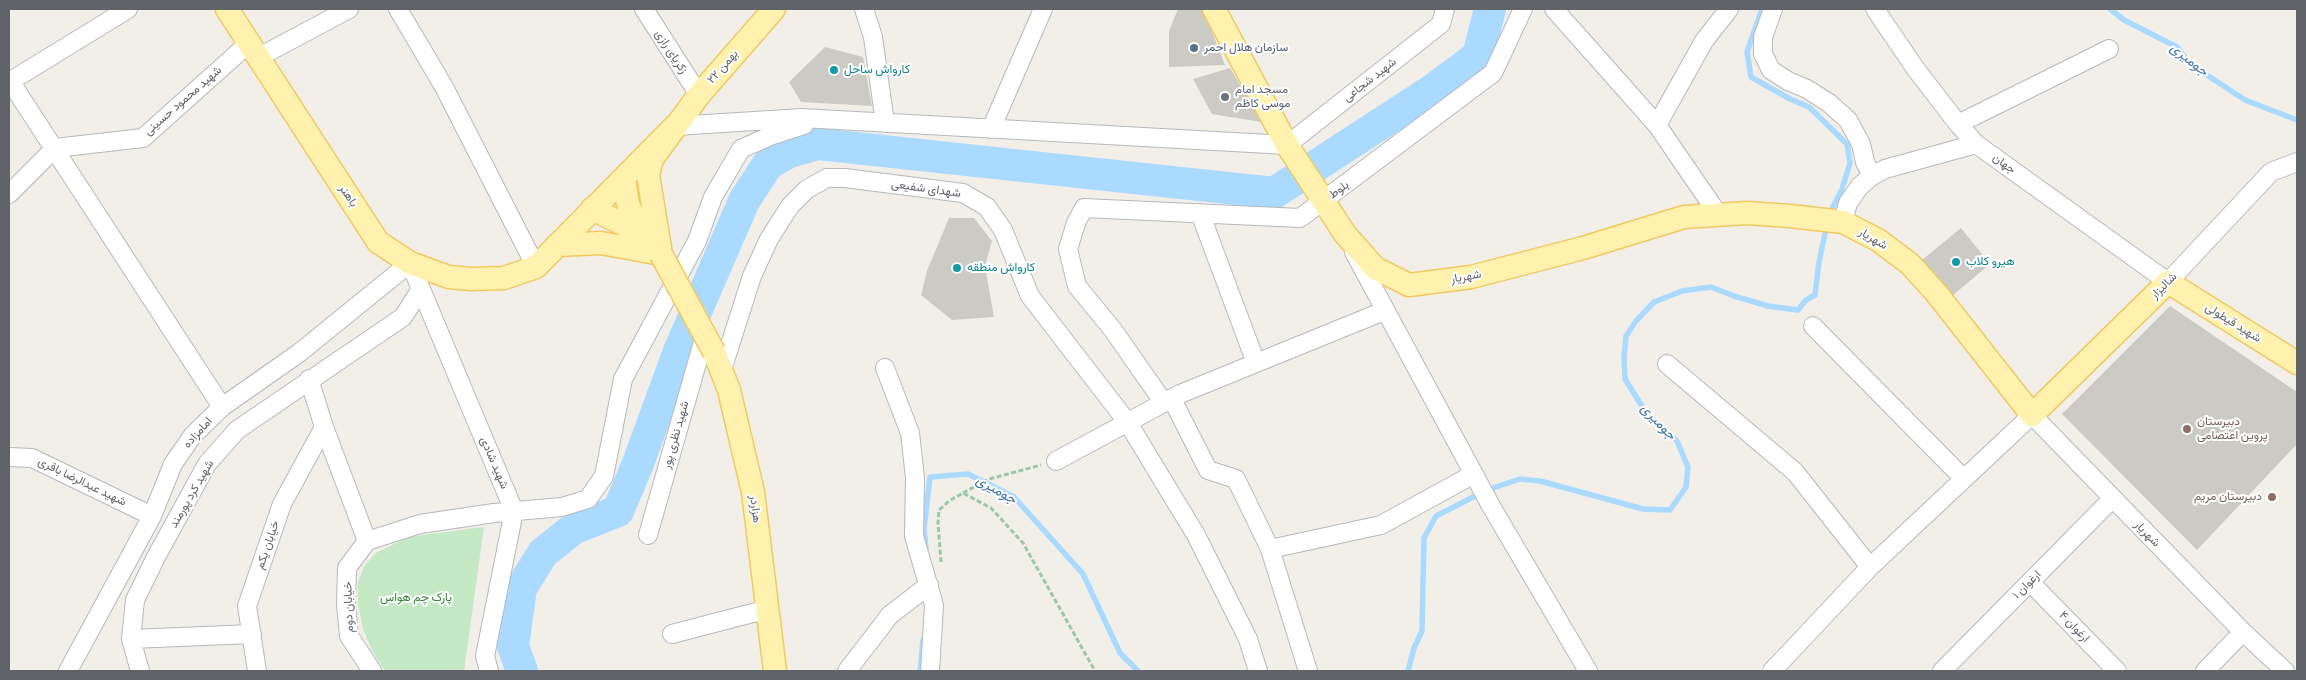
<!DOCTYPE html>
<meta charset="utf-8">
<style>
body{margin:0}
#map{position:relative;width:2306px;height:680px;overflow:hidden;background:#f1efe8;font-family:Signika,sans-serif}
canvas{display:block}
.frame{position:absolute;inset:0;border:10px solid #5f6368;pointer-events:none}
</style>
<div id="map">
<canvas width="2306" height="680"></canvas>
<div class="frame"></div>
</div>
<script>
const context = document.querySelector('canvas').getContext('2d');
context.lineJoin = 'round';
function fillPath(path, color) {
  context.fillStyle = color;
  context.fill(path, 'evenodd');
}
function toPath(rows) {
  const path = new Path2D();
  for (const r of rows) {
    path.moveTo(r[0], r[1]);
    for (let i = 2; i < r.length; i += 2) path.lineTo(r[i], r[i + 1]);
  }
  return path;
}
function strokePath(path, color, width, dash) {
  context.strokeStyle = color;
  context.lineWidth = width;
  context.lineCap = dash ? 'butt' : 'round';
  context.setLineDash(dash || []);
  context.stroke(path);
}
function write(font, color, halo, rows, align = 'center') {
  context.font = font + ' Signika,Vazirmatn,sans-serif';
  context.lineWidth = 4;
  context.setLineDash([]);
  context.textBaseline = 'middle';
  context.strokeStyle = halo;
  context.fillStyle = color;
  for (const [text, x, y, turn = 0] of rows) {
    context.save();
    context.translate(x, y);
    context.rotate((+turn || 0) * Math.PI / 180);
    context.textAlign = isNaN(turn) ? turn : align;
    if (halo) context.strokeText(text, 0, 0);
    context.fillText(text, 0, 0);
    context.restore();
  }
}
fillPath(toPath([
 [484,527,464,671,385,671,372,650,363,629,358,603,358,581,365,565,376,553,408,537]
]), '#c5e8c5');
strokePath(toPath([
 [1762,9,1747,52,1751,77,1790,99,1809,107,1847,144,1850,163,1842,189,1829,215],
 [2110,9,2124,20,2177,47,2190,64,2245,100,2297,120],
 [926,548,924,529,930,477,968,474,1014,497,1083,574,1120,653,1138,671],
 [920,671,923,640],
 [1408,671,1414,648,1422,631,1424,538,1436,516,1487,490,1520,479,1540,481,1643,509,1670,510,1686,487,1688,467,1677,441,1645,411,1625,379,1624,357,1626,336,1636,321,1654,302,1682,291,1711,287,1734,296,1768,306,1798,310,1806,300,1815,295,1819,262,1827,224]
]), '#aadaff', 5.5);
strokePath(toPath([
 [522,671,513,646,521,588,543,553,573,529,618,511,637,466,679,351,744,201,768,164,789,152,818,144,1274,193,1428,93,1478,56,1490,9]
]), '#aadaff', 32);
fillPath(toPath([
 [1178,9,1203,9,1225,65,1169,67,1169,31],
 [825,47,863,57,872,106,801,102,789,82],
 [1230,68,1262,122,1212,114,1193,79],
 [949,218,974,218,992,241,985,266,994,317,952,320,921,295,927,271],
 [1961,228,1990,264,1953,295,1922,260],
 [2170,306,2297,392,2297,444,2197,550,2062,414]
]), '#cccac5');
const minor = toPath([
 [398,9,444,87,536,267],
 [644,9,699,95],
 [864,9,873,37,885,123],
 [1554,9,1657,125],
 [1773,9,1763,37,1763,54,1771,70,1788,81,1807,89,1829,103,1848,120,1861,144,1865,162,1872,176],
 [1875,9,1915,68,1958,124,1976,144,2168,282,2271,172,2297,162],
 [259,57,349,9],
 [10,81,222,407],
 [9,82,128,9],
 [1958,124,2109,49],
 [675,126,802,118,1287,145,1441,24,1445,9],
 [991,129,1043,9],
 [9,194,55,148,143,138,248,44],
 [1200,213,1256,363],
 [1718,214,1657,125,1704,41,1729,9],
 [1843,222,1848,203,1860,186,1872,176,1885,169,1976,144],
 [1354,252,1491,506,1588,671],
 [1813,326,1963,478],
 [1667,364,1795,472,1870,567],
 [885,368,910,433,915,478,914,536,934,605,930,671],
 [722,370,752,276,769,239,790,206,807,189,827,178,845,178,963,193,987,207,1003,230,1030,296,1128,423,1196,535,1248,639,1258,671],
 [309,379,324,427,367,541],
 [1172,399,1208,470,1236,479,1270,549,1308,671],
 [1164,403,1113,330,1077,286,1068,249,1076,223,1084,208,1300,218,1493,73,1523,9],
 [9,457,32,458,152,516],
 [1056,461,1180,394,1384,311],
 [648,535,705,335],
 [367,541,420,524,494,513,562,507,588,499,604,476,623,379,697,241,713,197,741,149,770,136,804,125],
 [367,541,347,568,346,604,349,636,372,671],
 [1270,549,1381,525,1474,474],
 [2030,582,2117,671],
 [672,634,768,609],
 [131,639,252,634],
 [68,671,152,516,173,464,193,435,222,407,299,353,410,263,514,511,485,656,489,671],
 [140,671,131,639,135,600,156,557,207,464,237,430,403,317,421,289],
 [257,671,247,606,282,504,324,427],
 [847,671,890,615,929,585],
 [1772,671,1870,567,2032,415,2243,632,2285,671],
 [1942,671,2112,499],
 [2205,671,2243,632]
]);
const major = toPath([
 [227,9,378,242,410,263,449,277,471,279,504,278,536,267,675,126],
 [1214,9,1287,145,1345,234,1375,268,1409,285,1471,277,1583,248,1684,217,1747,213,1790,216,1843,222,1878,240,1910,264,1937,294,2032,415,2168,282,2297,363],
 [624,178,628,204,634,217,657,249],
 [592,209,625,225,643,239],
 [557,245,601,243,661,254],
 [661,254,648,175,652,159,699,95,774,9],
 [714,352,729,390,753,492,775,671]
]);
strokePath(minor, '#b5b8bc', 20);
strokePath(major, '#f2c960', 25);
strokePath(toPath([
 [963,493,989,479,1041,465],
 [941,562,938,523,939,510,949,501,963,493,991,508,1023,543,1095,671]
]), '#9cc7a9', 3, [5, 2.5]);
strokePath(minor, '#fff', 18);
strokePath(major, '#fff2af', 22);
const majorBridge = toPath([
 [661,254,714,352]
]);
strokePath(majorBridge, '#f2c960', 25, []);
strokePath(majorBridge, '#fff2af', 22);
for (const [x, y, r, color] of [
 [1194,48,5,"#5c6f8a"],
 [834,70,5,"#0f9aa8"],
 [1225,97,5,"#6b7280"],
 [1956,262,5,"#0f9aa8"],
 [957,268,5,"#0f9aa8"],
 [2187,429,5,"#8d6e63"],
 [2272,497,5,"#8d6e63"]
]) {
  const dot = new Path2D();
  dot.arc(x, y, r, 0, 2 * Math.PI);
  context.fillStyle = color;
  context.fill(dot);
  strokePath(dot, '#fff', 2);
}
write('12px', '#4e5e75', '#fff', [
 ["سازمان هلال احمر",1204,48]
], 'left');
write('12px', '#5f6368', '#fff', [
 ["زکریای رازی",671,52,57],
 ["۲۲ بهمن",723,67,-49],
 ["شهید شجاعی",1370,80,-38],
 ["شهید محمود حسینی",183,101,-41],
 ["جهان",2004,164,36],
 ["شهدای شفیعی",926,189,8],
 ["بلوط",1339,190,-37],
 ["باهنر",348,196,57],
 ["شهریار",1873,239,31],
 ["شهریار",1466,277,-10],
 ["شالیزار",2164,286,-45],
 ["شهید قیطولی",2233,323,32],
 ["امامزاده",198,433,-48],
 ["شهید نظری پور",676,435,-74],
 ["شهید شادی",494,463,67],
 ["شهید عبدالرضا باقری",82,482,26],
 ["شهید کرد پورمند",192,494,-60],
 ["هزاردر",755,509,83],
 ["شهریار",2147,534,46],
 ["خیابان یکم",268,545,-71],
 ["ارغوان ۱",2027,585,-45],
 ["خیابان دوم",349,607,-92],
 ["ارغوان ۴",2074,627,46]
]);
write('12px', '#0d838f', '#fff', [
 ["کارواش ساحل",844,70],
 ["هیرو کلاب",1966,262],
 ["کارواش منطقه",967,268]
], 'left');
write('12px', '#5b616d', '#fff', [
 ["مسجد امام",1235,90],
 ["موسی کاظم",1235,104]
], 'left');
write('12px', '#785e54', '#fff', [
 ["دبیرستان",2197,422],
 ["پروین اعتصامی",2197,436],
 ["دبیرستان مریم",2262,497,"right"]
], 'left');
write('12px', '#348238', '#fff', [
 ["پارک چم هواس",416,598]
]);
write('italic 14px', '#4174aa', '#fff', [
 ["جومیری",2189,60,39],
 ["جومیری",1658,422,47],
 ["جومیری",996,490,30]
]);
</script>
